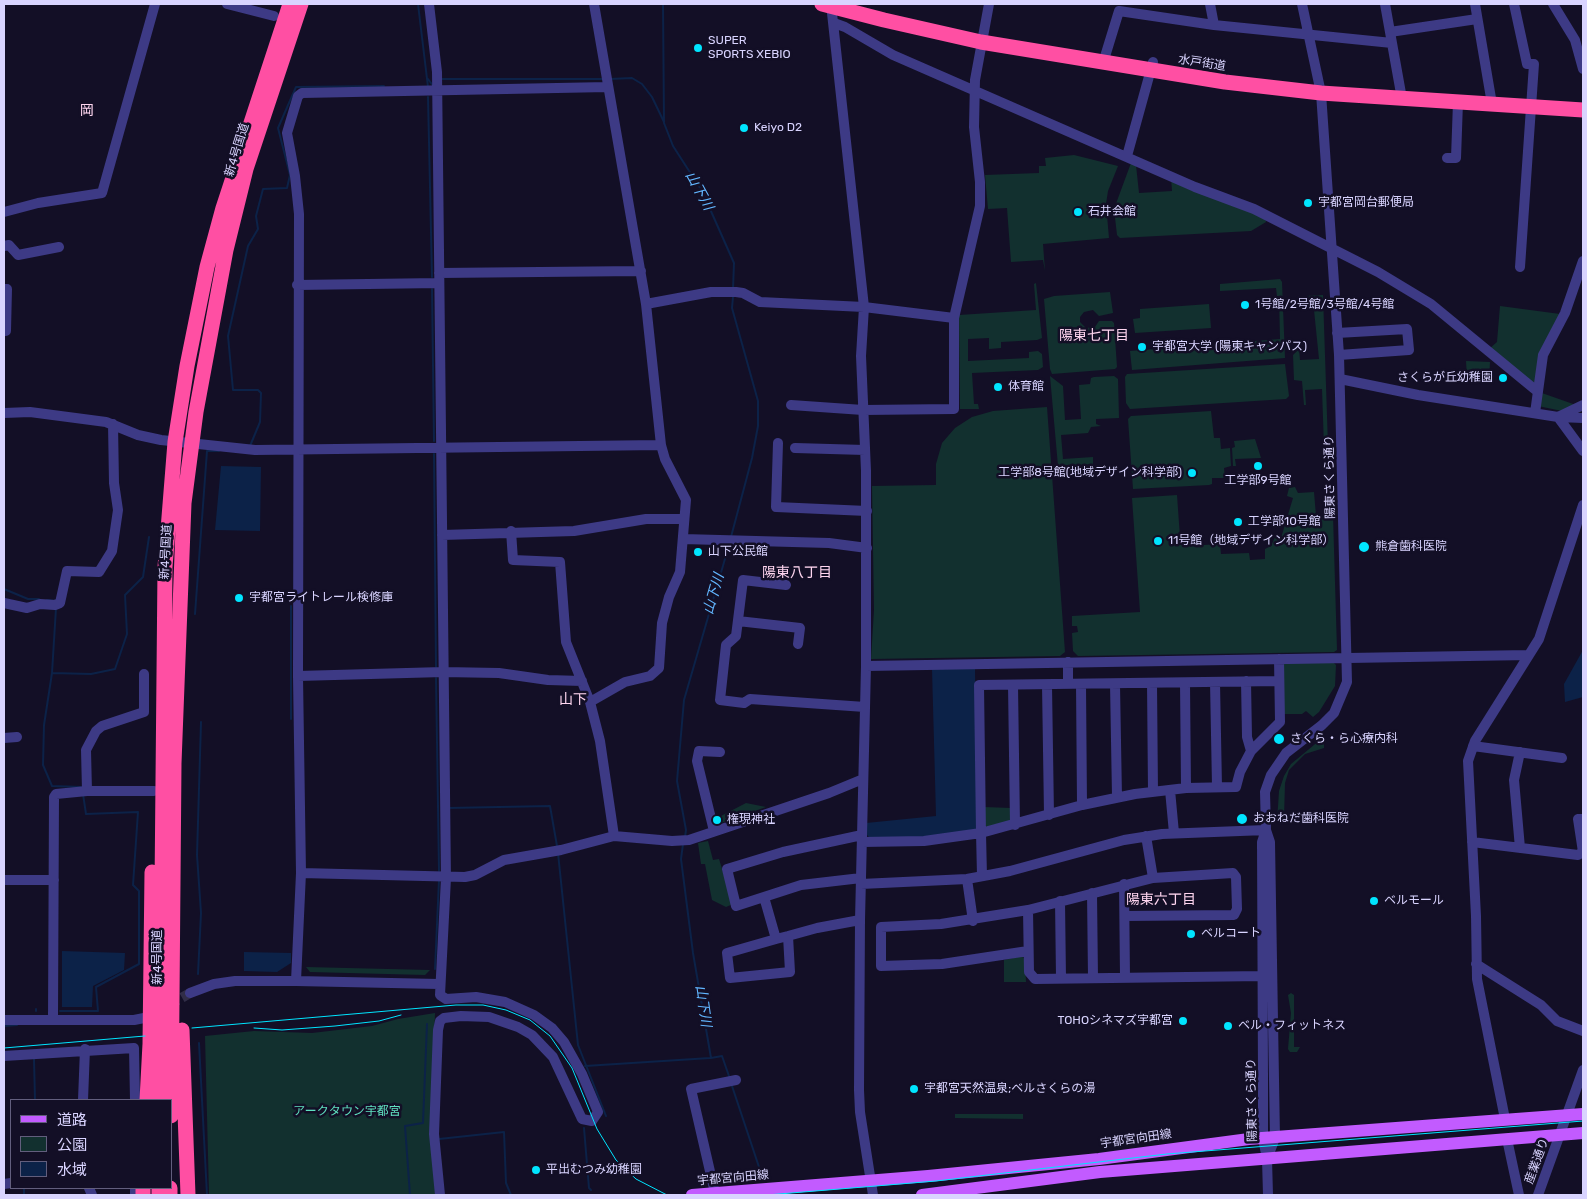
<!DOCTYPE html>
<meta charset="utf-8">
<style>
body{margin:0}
#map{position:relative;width:1587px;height:1199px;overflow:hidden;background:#130f26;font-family:Rubik,"Noto Sans JP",sans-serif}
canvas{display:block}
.frame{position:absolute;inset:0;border:5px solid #d9d4ff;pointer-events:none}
.legend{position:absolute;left:10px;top:1099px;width:162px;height:90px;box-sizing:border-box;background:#130f26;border:1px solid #625e7d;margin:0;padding:6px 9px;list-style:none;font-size:15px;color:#d9d4ff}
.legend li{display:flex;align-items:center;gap:10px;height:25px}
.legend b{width:25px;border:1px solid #625e7d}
</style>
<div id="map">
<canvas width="1587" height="1199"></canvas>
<div class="frame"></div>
<ul class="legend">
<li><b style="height:6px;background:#c25bff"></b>道路</li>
<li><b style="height:14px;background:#12302f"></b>公園</li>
<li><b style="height:14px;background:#0c2248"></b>水域</li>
</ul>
</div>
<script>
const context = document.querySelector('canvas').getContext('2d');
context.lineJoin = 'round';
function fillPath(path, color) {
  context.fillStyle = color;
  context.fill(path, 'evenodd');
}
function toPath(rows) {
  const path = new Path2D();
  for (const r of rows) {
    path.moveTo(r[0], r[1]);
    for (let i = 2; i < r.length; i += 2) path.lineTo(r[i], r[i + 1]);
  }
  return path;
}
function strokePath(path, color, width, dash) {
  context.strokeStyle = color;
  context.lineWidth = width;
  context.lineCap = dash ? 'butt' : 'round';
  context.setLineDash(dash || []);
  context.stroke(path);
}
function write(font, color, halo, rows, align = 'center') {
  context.font = font + ' Rubik,"Noto Sans JP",sans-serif';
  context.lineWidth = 5;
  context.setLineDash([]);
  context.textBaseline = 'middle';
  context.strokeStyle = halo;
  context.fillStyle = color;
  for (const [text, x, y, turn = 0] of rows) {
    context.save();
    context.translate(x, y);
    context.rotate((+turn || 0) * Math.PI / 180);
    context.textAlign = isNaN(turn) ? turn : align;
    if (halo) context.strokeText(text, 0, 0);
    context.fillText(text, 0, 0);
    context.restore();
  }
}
fillPath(toPath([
 [1074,155,1118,166,1108,191,1106,204,1109,238,1043,244,1045,271,1043,260,1011,262,1007,208,988,209,985,175,1039,173,1039,166,1046,166,1045,158],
 [1131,163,1136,165,1139,193,1172,191,1171,178,1265,217,1266,222,1251,231,1120,238,1117,235,1114,209],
 [1280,279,1282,282,1285,358,1132,370,1130,351,1280,339,1279,296,1277,296,1276,288,1220,291,1220,284],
 [1036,283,1042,338,1037,340,1001,342,1001,348,989,349,989,338,968,339,968,361,1029,358,1029,352,1038,351,1042,354,1043,367,1038,370,972,373,974,404,978,404,979,409,960,409,959,315,1036,310,1034,284],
 [1110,292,1113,313,1099,316,1093,310,1084,312,1080,317,1080,322,1086,328,1095,327,1099,321,1112,321,1114,323,1117,367,1115,369,1052,374,1050,369,1044,299,1054,296],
 [1323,295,1328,446,1324,447,1322,389,1305,390,1306,405,1304,405,1302,381,1294,380,1293,355,1299,349,1300,360,1319,359,1314,310,1306,303,1305,296],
 [1209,304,1211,328,1135,333,1133,319,1140,318,1140,309],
 [1500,306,1560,314,1534,386,1489,349,1497,342],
 [1466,361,1490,362,1489,381,1467,378],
 [1285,364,1289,396,1286,399,1130,409,1126,403,1125,377,1127,374],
 [1050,376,1063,386,1065,420,1081,419,1079,385,1090,384,1091,378,1094,377,1114,376,1118,379,1119,418,1096,419,1096,424,1101,426,1091,427,1088,433,1061,435,1063,459,1093,457,1093,464,1058,466],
 [1539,392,1576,405,1562,411,1538,406],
 [1047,407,1065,652,1060,656,871,659,874,610,872,486,936,485,936,464,942,443,955,428,972,417,993,411],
 [1211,411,1214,438,1220,438,1221,449,1230,448,1231,466,1224,468,1225,478,1212,478,1212,484,1209,485,1133,489,1128,419,1131,416],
 [1255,439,1261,458,1235,459,1236,466,1233,466,1232,448,1235,447,1234,441],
 [1295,487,1298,493,1314,492,1316,516,1333,515,1337,650,1334,652,1078,656,1073,651,1072,633,1078,632,1077,626,1072,626,1072,616,1140,612,1132,498,1177,495,1180,537,1187,537,1188,546,1220,544,1221,554,1249,553,1250,560,1265,559,1265,549,1271,546,1275,537,1281,538,1293,498,1287,496,1289,488],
 [1333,662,1336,665,1335,686,1319,712,1313,717,1306,711,1302,714,1283,714,1282,666,1284,663],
 [1320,740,1324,743,1324,748,1305,754,1289,770,1285,783,1284,818,1282,822,1277,822,1279,791,1284,776,1291,764],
 [746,803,766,807,721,823,719,817],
 [984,807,1011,808,1011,821,988,828,984,824],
 [708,841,713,860,719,859,733,904,726,907,712,900,705,864,701,864,698,843],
 [1022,956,1025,960,1026,982,1004,982,1004,960],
 [306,967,430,970,425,975,310,972],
 [1291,993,1294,995,1294,1047,1300,1047,1297,1052,1290,1052,1288,1049,1291,1013,1288,995],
 [435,1013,431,1128,436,1195,209,1195,205,1036,254,1031,312,1033,372,1026,398,1019],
 [955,1114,1023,1114,1023,1119,955,1118]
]), '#12302f');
fillPath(toPath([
 [221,466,261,467,260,531,215,530],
 [1583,650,1583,697,1565,702,1564,684],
 [975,668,977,828,974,832,928,837,870,838,866,834,866,823,936,816,932,669],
 [62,951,125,953,124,970,93,986,92,1007,62,1007],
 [244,952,291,953,291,963,277,972,244,971]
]), '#0c2248');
strokePath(toPath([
 [418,4,428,87],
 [663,4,664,123,673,146,702,191,734,263,733,289],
 [428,79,434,87],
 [440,79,603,79],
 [610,79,632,78,642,84,652,97,664,122],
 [428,97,432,277],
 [432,289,434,441],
 [250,446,260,422,261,393,258,390,233,390,228,336,248,246,258,229,256,216,263,189,287,188,290,175,278,128,296,87,384,86],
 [434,454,436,667],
 [731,537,752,458,758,426,758,401,732,308,733,297],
 [4,589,28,599,39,599],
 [47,600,56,601],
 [195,614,207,451,219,451],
 [52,673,56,608],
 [436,678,439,871],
 [291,719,291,606],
 [81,787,52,786,43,765,44,725,52,673,91,674,115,669,127,634,125,595,143,577,149,537],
 [448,808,550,806,557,846],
 [685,837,686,830,677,781,684,700,729,545],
 [683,844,681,859,693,953,711,1058,722,1056,730,1079],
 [558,853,578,1045,606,1116],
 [435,969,439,880],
 [198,974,201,913,197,855,201,722],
 [36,1011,36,1009],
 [60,1011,98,1011,96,987,139,964,139,891,133,885,138,812,86,814,83,794],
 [4,1026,17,1025],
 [199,1043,207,1195],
 [34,1059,35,1100],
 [585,1066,710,1058],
 [732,1086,759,1167,761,1181],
 [584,1128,589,1188,591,1190],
 [439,1139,504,1132,506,1183,511,1195],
 [24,1195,24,1188],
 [410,1195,405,1126,423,1123,427,1024]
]), '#0c2248', 2);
strokePath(toPath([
 [169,1005,190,993]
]), '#312d47', 10, [10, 5]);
strokePath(toPath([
 [227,4,274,16],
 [429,4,437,72,446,878,440,995,446,999,476,997,505,1002,534,1015,552,1028,564,1042,582,1074,598,1112,592,1121,582,1119,553,1057,532,1035,518,1027,489,1017,461,1016,444,1018,440,1021,438,1030,434,1134,440,1195],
 [594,4,646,304,661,445,665,459,686,500,680,572,669,597,662,623,659,668,650,676,625,682,590,702,600,741,614,836],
 [831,4,864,307,861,356,866,471,866,666,860,920,859,1090,860,1112,873,1195],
 [1210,4,1214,25],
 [1385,4,1402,99],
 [1475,4,1492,104],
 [1514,4,1527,64,1534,64,1520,267],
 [1553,4,1575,40,1583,69],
 [834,23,845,27,893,55,1195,187,1254,209,1378,272,1431,304,1538,392],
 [1390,32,1477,19],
 [1103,63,1119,11,1214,25,1392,43],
 [1127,156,1153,62],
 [1447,158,1456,158,1458,102],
 [4,212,38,203,102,193,155,4],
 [4,246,9,245,18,255,59,247],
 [439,273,641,271],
 [297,285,439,283],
 [4,289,7,289,6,331,4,331],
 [646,304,711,292,736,292,743,293,760,302,864,307,954,318],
 [1337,333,1407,329,1409,350,1339,355],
 [1340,379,1418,395,1558,417,1583,451],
 [791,405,863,410,954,409,954,318,980,206,980,182,974,127,975,80,989,4],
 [4,413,30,412,106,422,138,435,161,440,255,450,661,445],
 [1535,413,1543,355,1565,313,1583,261],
 [1558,417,1583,405],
 [1559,417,1583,418],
 [778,443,776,507,867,511],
 [795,448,865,450],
 [511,531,513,560,560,562,566,642,590,702],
 [442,535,574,531,646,519,684,519],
 [683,539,829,543,867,548],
 [786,585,743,580,736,636,726,645,720,700,744,703,750,699,865,707],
 [4,603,27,608,40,604,55,605,60,603,67,571,99,572,112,551,118,510,114,483,113,424],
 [738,621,800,628,798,644],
 [1068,662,1068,684],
 [866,666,1529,655],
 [298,676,443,672,499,673,548,680,582,681],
 [1246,681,1247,737,1251,751],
 [1215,682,1217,787],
 [1152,683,1153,792],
 [1185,683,1186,788],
 [1081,684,1082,805],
 [1115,684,1117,797],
 [1013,685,1015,825],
 [1047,685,1049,815],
 [4,738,17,737],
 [1473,746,1562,758],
 [1520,752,1514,780,1520,848],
 [1170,790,1174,833],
 [87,791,154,791],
 [1266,830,1262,842,1263,1079,1263,1138,1267,1159,1268,1195],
 [714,831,697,761,699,751,720,752],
 [862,842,924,841,981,833,979,685,1279,681],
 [1472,842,1578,855,1583,852,1578,819,1583,819],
 [301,873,465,877,475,875,504,860,561,850,614,836,672,841,689,840,829,793,863,779],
 [982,876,981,833,1082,805,1135,794,1186,788,1236,787,1240,772,1251,751,1280,722,1279,659],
 [861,878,801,885,736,906,727,869,783,852,862,835],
 [967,879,973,921],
 [4,880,54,880],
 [861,884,967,879,1010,871,1124,840,1162,834,1266,830],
 [1124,884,1125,977],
 [1092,893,1093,978],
 [764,897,776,939],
 [1060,901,1061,978],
 [1028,910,1153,878,1146,836],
 [1125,916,1234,915,1237,909,1236,877,1233,873,1153,878],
 [788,936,790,972,730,978,727,953,776,939,788,936,817,928,860,920],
 [1028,951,942,964,881,966,881,927,941,924,1028,910,1029,972,1035,979,1263,976],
 [1476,964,1541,1005,1557,1021,1583,1031],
 [296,981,439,984],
 [190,993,214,984,235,981,296,981,301,873,298,676,299,214,295,176,287,133,298,96,302,93,608,87],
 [53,1019,54,797,56,794,87,791,86,750,96,731,102,726,144,712,144,674],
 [4,1020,134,1020,144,1018],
 [4,1056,134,1048,135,1100],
 [83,1100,85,1049],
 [1505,1119,1477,979,1476,916,1468,761,1475,741,1539,639,1583,505],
 [1507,1139,1519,1195],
 [1267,1159,1275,1138,1270,842,1266,830,1265,792,1271,775,1286,753,1322,725,1334,713,1347,682,1339,355,1321,93,1302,4],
 [4,1184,11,1183],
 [89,1188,92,1195],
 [715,1193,691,1089,736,1080],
 [135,1195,135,1188],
 [1538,1195,1583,1070]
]), '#3d3a85', 10);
strokePath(toPath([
 [692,1195,928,1176,1099,1159,1249,1139,1583,1114],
 [922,1195,1100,1172,1583,1133]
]), '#c25bff', 12);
strokePath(toPath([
 [822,4,884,20,981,42,1225,82,1321,93,1583,110],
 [182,1030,188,1195],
 [147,1100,150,1044,152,872],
 [160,1100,165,567,175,442,187,366,207,267,223,208,290,4],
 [171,1116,174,763,184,503,196,412,226,250,246,169,301,4],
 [143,1195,143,1188],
 [159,1195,159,1188],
 [170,1195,170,1188]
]), '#ff4fa3', 15);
strokePath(toPath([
 [192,1028,456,1005,483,1005,506,1010,530,1020,550,1036,572,1068,597,1129,616,1160,636,1179,667,1195],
 [254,1028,282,1030,335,1026,379,1021,401,1015],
 [4,1048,145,1036],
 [767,1195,936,1181,1167,1154,1583,1121]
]), '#00e5ff', 1);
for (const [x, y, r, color] of [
 [698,48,5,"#00e5ff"],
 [744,128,5,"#00e5ff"],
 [1308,203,5,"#00e5ff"],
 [1078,212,5,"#00e5ff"],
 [1245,305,5,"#00e5ff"],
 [1142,347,5,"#00e5ff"],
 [1503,378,5,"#00e5ff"],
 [998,387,5,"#00e5ff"],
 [1258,466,5,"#00e5ff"],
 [1192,473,5,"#00e5ff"],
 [1238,522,5,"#00e5ff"],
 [1158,541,5,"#00e5ff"],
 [1364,547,6,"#00e5ff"],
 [698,552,5,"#00e5ff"],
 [239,598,5,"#00e5ff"],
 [1279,739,6,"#00e5ff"],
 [1242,819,6,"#00e5ff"],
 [717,820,5,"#00e5ff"],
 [1374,901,5,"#00e5ff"],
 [1191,934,5,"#00e5ff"],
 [1183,1021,5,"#00e5ff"],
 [1228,1026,5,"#00e5ff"],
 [914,1089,5,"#00e5ff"],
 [536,1170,5,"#00e5ff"]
]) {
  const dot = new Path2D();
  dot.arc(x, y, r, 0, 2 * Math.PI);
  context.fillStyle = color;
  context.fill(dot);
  strokePath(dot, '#130f26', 2);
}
write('12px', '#d9d4ff', '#130f26', [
 ["SUPER",708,41],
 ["SPORTS XEBIO",708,55],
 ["Keiyo D2",754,128],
 ["宇都宮岡台郵便局",1318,203],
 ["石井会館",1088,212],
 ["1号館/2号館/3号館/4号館",1255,305],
 ["宇都宮大学 (陽東キャンパス)",1152,347],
 ["さくらが丘幼稚園",1493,378,"right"],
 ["体育館",1008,387],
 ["工学部8号館(地域デザイン科学部)",1182,473,"right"],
 ["工学部9号館",1258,481,"center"],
 ["工学部10号館",1248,522],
 ["11号館（地域デザイン科学部）",1168,541],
 ["熊倉歯科医院",1375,547],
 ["山下公民館",708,552],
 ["宇都宮ライトレール検修庫",249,598],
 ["さくら・ら心療内科",1290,739],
 ["おおねだ歯科医院",1253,819],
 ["権現神社",727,820],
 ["ベルモール",1384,901],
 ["ベルコート",1201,934],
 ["TOHOシネマズ宇都宮",1173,1021,"right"],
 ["ベル・フィットネス",1238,1026],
 ["宇都宮天然温泉;ベルさくらの湯",924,1089],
 ["平出むつみ幼稚園",546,1170]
], 'left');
write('12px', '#d9d4ff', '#130f26', [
 ["水戸街道",1202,63,9],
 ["新4号国道",237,150,-73],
 ["陽東さくら通り",1330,477,-91],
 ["新4号国道",166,552,-87],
 ["新4号国道",158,957,-90],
 ["陽東さくら通り",1252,1100,-91],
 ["宇都宮向田線",1136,1139,-8],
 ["産業通り",1537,1161,-70],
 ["宇都宮向田線",733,1178,-5]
]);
write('12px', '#5fe0c0', '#130f26', [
 ["アークタウン宇都宮",347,1112]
]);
write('14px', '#ffd6f0', '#130f26', [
 ["岡",87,111],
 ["陽東七丁目",1094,336],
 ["陽東八丁目",797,573],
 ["山下",573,700],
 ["陽東六丁目",1161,900]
]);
write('italic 14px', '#62b6ff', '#130f26', [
 ["山下川",699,191,61],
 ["山下川",714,594,-74],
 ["山下川",703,1006,82]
]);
</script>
